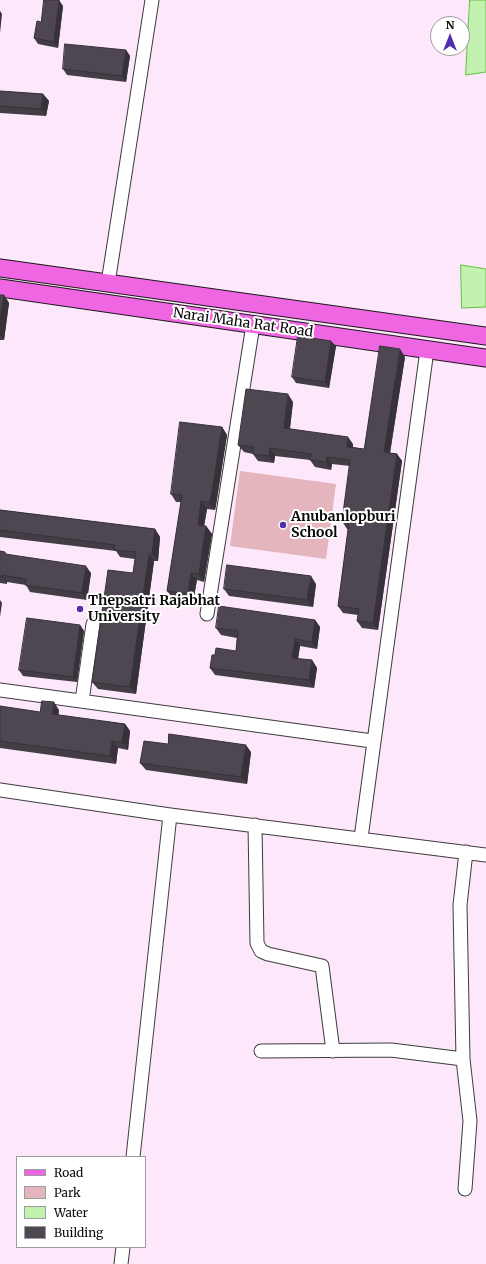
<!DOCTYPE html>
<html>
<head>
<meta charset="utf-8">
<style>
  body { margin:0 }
  #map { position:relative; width:486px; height:1264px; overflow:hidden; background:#fde7fa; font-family:Merriweather,serif }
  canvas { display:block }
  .legend { position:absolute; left:16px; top:1156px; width:130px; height:92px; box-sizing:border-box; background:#fff; border:1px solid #9d9d9d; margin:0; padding:5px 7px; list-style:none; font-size:12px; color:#090909 }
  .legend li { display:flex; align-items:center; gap:8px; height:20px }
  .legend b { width:20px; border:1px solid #9d9d9d }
  .north { position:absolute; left:430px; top:16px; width:40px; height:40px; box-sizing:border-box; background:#fff; border:1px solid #9d9d9d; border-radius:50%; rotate:0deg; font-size:11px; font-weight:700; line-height:16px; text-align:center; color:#090909 }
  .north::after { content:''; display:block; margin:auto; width:14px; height:18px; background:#522dae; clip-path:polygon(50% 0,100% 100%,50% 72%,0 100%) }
</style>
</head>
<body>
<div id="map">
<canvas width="486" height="1264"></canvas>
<ul class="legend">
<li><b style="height:5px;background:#ef66e2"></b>Road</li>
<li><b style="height:11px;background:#e4b5bd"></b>Park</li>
<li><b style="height:11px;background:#c3f1b0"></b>Water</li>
<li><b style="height:11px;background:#4e4751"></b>Building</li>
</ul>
<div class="north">N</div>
</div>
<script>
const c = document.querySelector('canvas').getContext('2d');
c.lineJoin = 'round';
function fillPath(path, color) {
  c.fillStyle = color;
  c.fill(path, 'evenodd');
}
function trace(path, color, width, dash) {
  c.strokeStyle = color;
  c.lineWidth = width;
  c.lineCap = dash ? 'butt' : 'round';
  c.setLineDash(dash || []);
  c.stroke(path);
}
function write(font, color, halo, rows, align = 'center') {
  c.font = font + ' Merriweather,serif';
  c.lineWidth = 4;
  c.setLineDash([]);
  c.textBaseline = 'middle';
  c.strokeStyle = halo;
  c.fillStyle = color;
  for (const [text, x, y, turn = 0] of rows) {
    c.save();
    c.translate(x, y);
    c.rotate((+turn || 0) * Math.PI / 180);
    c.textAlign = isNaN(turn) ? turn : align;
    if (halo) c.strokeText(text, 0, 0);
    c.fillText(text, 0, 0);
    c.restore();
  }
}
const green = new Path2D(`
  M240,471L336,484L326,559L230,546Z`);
const water = new Path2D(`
  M470,0H486V72L466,75Z
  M461,265L486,269V307L462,308Z`);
const minor = new Path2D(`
  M108,283L152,0
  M207,614L253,325
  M0,690L372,741
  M82,701L93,624
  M0,790L170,815L486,855
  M255,825L257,943L261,951L268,954L322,966L333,1051
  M361,838L427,350
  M261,1051L391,1050L463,1059
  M133,1157L170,815
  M465,1189L470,1121L463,1059L460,905L466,852
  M121,1264L123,1247`);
const major = new Path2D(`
  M0,268L486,336
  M0,288L486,358`);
const wall = new Path2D(`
  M63,6L58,48L38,44L34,38L41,22Z
  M126,50L130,56L126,82L67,75L63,69Z
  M0,91L43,94L49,101L46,116L0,113Z
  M0,295H4L9,303L4,340H0Z
  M336,346L329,388L296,383L292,377Z
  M405,357L390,453L397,454L402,461L378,630L362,628L357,621L358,615L343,613L338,606L348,529H347L342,521L350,466L332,464L331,470L315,467L310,460L275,456L274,463L258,461L253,454L244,452L238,445L293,402L290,429L353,444V447L364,449Z
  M222,427L227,435L216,505L215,510L207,509L204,526H206L212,534L204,582L197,580L193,602L173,598L167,591L181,502H176L171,494Z
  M0,510L155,529L160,537L158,561H154L136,694L98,689L92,682L133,573L135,559L120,557L116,551L0,537Z
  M0,551L7,554L91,573L87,600L30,592L26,585L7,582V584L0,583Z
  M316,584L313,607L229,596L224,589Z
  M315,620L320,627L317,649L300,646L298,659L312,660L317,668L314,688L215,675L210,668L215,655L236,651L237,638L221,635L216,628Z
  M80,625L84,631L77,682L23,676L19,670Z
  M0,709L40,712L59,710L58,715L125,724L130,731L128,750L118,748L116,764L0,748Z
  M168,744L251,752L247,784L146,770L140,763Z`);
const shadedWall = new Path2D(`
  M59,0L63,6L58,48L54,42Z
  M0,11L2,14L0,33Z
  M126,50L130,56L126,82L122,76Z
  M43,94L49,101L46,116L41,109Z
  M4,295L9,303L4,340L0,335V322Z
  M331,341L336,346L329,388L325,382Z
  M400,349L405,357L389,459L384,452Z
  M288,394L293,402L289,435L284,428Z
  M222,427L227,435L216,505L215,510L209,502Z
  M348,437L353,444L352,454L347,447Z
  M270,448L275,456L274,463L269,456Z
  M397,454L402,461L378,630L373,623Z
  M327,457L332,464L331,470L326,462Z
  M201,501L207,509L203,532L198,525Z
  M206,526L212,534L204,582L199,574Z
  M155,529L160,537L158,561L152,554Z
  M149,554L154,561L136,694L130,687Z
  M86,566L91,573L87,600L82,593Z
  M191,573L197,580L193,602L188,594Z
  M2,575L7,582V584L2,577Z
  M311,576L316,584L313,607L307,600Z
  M0,600L2,603L0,617Z
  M315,620L320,627L317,649L312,642Z
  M80,625L84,631L77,682L73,677Z
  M295,639L300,646L297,665L292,658Z
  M312,660L317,668L314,688L309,680Z
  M54,702L59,710L58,722L52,714Z
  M125,724L130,731L128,750L122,742Z
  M112,741L118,748L116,764L110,756Z
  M246,745L251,752L247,784L241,777Z`);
const building = new Path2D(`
  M44,0H59L54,42L34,38L37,21L41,22Z
  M65,44L126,50L122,76L63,69Z
  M0,91L43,94L41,109L0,106Z
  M0,295H4L0,322Z
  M298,336L331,341L325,382L292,377Z
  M380,346L400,349L384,452L397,454L373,623L357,621L359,609L338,606L349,522L342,521L350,460L327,457L326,462L310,460L311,454L270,448L269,456L253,454L254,447L238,445L246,389L288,394L284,428L348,437L347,447L364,449Z
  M180,422L222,427L211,498L209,502L201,501L198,525L206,526L199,574L191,573L188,594L167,591L182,495L171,494Z
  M0,510L155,529L152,554H149L130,687L92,682L108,570L133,573L136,552L114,550L115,545L0,530Z
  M0,551L5,552V554L86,566L82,593L25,585L26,579L2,575V577H0Z
  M227,565L311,576L307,600L224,589Z
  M219,606L315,620L312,642L295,639L292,658L312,660L309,680L210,668L212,655H215L216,648L236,651L238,631L216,628Z
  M27,618L80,625L73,677L19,670Z
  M42,701L54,702L52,714L125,724L122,742L112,741L110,756L0,741V706L40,712Z
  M169,734L246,745L241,777L140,763L144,741L168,744Z`);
const markers = [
  [283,525,4,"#522dae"],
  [80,609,4,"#522dae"]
];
const streetNames = [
  ["Narai Maha Rat Road",243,323,8]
];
const poiNames = [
  ["Anubanlopburi",291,517],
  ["School",291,533],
  ["Thepsatri Rajabhat",88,601],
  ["University",88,617]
];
fillPath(green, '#e4b5bd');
fillPath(water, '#c3f1b0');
trace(water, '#60c23c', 1);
trace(minor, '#3c3c3c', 15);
trace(major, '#1a1a1a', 19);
trace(minor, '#fff', 13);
trace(major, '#ef66e2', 17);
fillPath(wall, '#433d46');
fillPath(shadedWall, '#373239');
fillPath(building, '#4e4751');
trace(building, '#373239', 1);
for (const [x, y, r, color] of markers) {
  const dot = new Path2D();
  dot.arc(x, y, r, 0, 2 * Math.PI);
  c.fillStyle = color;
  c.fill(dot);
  trace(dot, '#fff', 1.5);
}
write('14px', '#090909', '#fff', streetNames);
write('bold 14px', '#090909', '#fff', poiNames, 'left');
</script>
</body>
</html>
